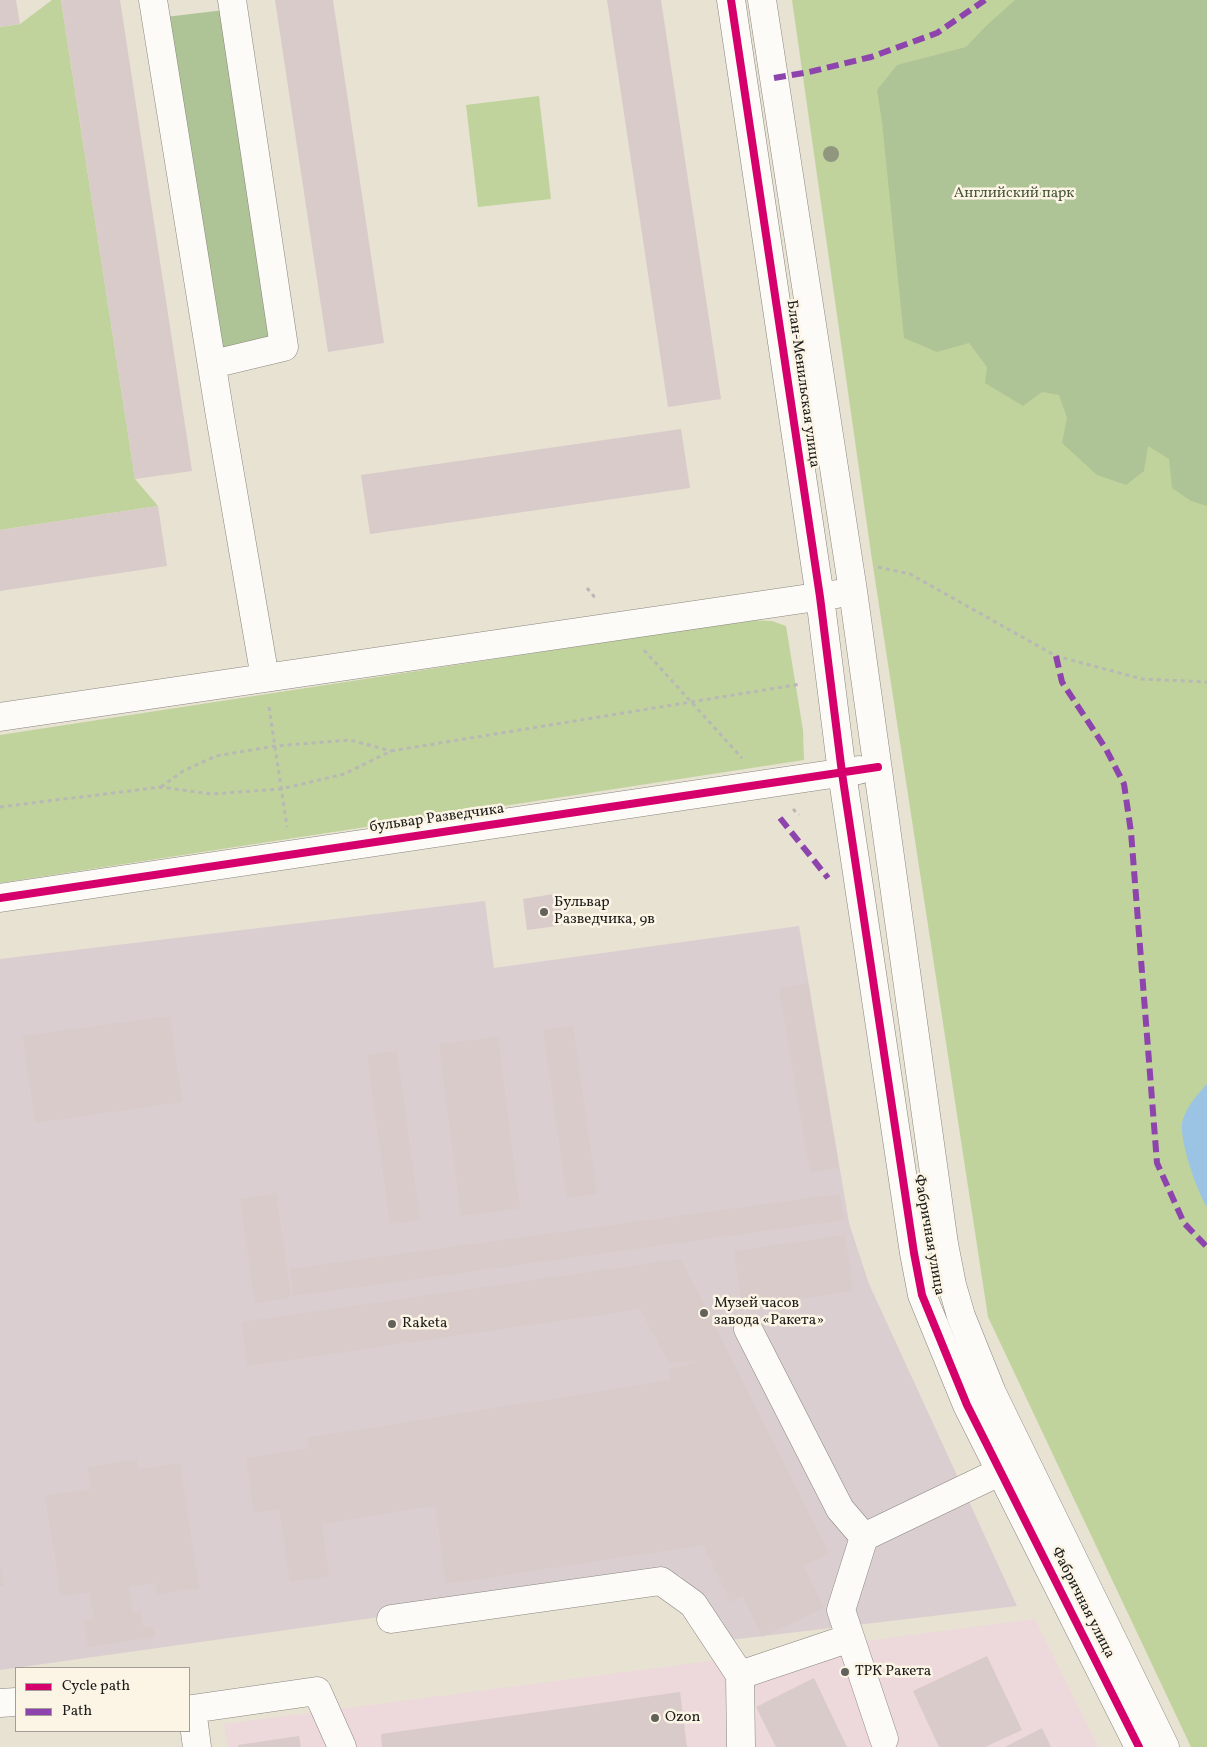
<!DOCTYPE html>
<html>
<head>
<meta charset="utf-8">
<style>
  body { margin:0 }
  #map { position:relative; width:1207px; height:1747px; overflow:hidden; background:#e8e2d2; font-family:Vollkorn,serif }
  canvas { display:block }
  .legend { position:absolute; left:15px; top:1667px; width:175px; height:65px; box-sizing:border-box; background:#fcf5e5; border:1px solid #a29e95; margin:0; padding:6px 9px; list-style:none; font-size:15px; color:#1c1c1c }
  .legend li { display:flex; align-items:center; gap:10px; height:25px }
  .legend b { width:25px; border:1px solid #a29e95 }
</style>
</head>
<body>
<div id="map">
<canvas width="1207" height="1747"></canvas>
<ul class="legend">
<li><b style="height:6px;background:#d6006c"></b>Cycle path</li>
<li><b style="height:6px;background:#8e44ad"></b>Path</li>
</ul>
</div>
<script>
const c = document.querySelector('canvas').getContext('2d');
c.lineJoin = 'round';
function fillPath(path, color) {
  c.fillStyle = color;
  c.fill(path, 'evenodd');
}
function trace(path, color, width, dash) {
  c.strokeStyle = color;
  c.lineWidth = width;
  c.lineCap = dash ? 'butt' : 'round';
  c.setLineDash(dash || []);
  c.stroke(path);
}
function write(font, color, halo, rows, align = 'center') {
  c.font = font + ' Vollkorn,serif';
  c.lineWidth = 5;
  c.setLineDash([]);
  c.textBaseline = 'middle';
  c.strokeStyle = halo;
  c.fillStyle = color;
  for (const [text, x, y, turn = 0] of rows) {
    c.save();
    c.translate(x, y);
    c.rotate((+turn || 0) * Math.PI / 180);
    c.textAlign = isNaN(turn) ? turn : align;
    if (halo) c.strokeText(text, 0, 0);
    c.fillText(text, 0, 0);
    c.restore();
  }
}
const built = new Path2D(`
  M1035,1619L1098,1747H228L224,1724Z`);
const industrial = new Path2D(`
  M485,901L494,968L799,926L849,1223L869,1284L1017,1606L721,1641L680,1575L0,1670V959Z`);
const green = new Path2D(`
  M52,0H61L135,479L158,506L0,530V27L20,24Z
  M792,0H1207V1747H1191L988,1317L871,553Z
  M539,96L551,199L478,207L466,105Z
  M749,620L772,621L786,626L803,730L804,760L0,883V735Z`);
const forest = new Path2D(`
  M1015,0H1207V506L1191,501L1172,488L1169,459L1148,446L1144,471L1126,485L1097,475L1062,443L1067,418L1059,395L1042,392L1023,406L985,383L987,367L969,343L937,352L904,338L882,122L877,90L897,65L966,47L987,25Z
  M233,9L284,347L213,364L157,18Z`);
const water = new Path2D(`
  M1207,1084V1207C1197,1192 1177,1135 1183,1119C1188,1105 1197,1095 1207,1084Z`);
const building = new Path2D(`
  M0,0H16L20,24L0,27Z
  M61,0H120L192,471L135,479Z
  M275,0H333L384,343L328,352Z
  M607,0H661L721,399L668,407Z
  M681,429L690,488L370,534L361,475Z
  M158,506L167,566L0,591V530Z
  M560,893L565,925L527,930L523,899Z
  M808,983L839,1168L810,1172L779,988Z
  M170,1016L182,1102L35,1123L23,1036Z
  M573,1026L597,1194L567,1198L543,1030Z
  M498,1037L520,1208L461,1216L439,1044Z
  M397,1051L420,1220L390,1224L367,1055Z
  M276,1193L291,1297L255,1303L240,1199Z
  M840,1194L844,1220L293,1296L290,1269Z
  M845,1235L853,1291L742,1307L734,1251Z
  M681,1259L829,1553L804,1566L824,1608L762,1637L743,1596L731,1602L703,1545L446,1584L435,1505L322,1524L329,1576L290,1582L279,1509L254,1513L246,1458L309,1448L307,1438L670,1380L669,1370L699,1361L669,1363L640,1309L247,1366L242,1322Z
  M137,1460L138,1469L180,1463L199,1588L157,1595L155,1583L129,1587L133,1613L141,1612L143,1627L153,1626L155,1637L88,1647L84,1620L94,1619L89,1592L61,1596L45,1496L91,1489L87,1467Z
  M0,1563L4,1586H0Z
  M987,1656L1022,1730L985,1747H939L913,1691Z
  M814,1678L847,1747H776L756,1707Z
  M680,1692L687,1747H382L381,1734Z
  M1042,1728L1051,1747H1005Z
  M299,1736L301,1747H238V1745Z`);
const path = new Path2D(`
  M878,567L910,574L1056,656L1142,679L1207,682
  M587,588L597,600
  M644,650L742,758
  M269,707L287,827
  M161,787L183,771L216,756L275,746L350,740L391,751
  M0,807L161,787L211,794L281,789L344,774L391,751L801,684
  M793,809L799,815`);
const minor = new Path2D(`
  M153,0L220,416L265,678
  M731,0L820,597L842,773L914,1253L922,1295L967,1405L1139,1747
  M762,0L853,591L944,1244L952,1285L961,1316L992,1393L1165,1747
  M213,364L284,347L232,0
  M0,717L837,594
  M0,898L859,770
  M748,1329L840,1509L864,1537
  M391,1619L661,1581L693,1604L740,1675L741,1747
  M740,1675L850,1638
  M0,1703L16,1702
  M884,1739L841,1610L864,1537L1016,1464
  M197,1747L192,1709L317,1691L342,1747`);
const quiet = new Path2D(`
  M774,78L809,72L871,57L937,33L985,0
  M1056,656L1062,682L1106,749L1124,784L1131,832L1157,1163L1184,1223L1207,1247
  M780,818L828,878`);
const cycleway = new Path2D(`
  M731,0L820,597L842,773L914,1253L922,1295L967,1405L1139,1747
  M0,898L878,767`);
const trees = [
  [831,154]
];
const markers = [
  [544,912,5,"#63615c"],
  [704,1313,5,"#63615c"],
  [392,1324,5,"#63615c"],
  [845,1672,5,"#63615c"],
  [655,1718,5,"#63615c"]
];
const parkNames = [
  ["Английский парк",1014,194]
];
const streetNames = [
  ["Блан-Менильская улица",802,384,82],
  ["бульвар Разведчика",437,819,-8],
  ["Фабричная улица",928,1235,80],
  ["Фабричная улица",1082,1603,63]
];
const poiNames = [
  ["Бульвар",554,903],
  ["Разведчика, 9в",554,920],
  ["Музей часов",714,1304],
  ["завода «Ракета»",714,1321],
  ["Raketa",402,1324],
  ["ТРК Ракета",855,1672],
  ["Ozon",665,1718]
];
fillPath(built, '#edd8db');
fillPath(industrial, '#daced1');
fillPath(green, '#c0d39d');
fillPath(forest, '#afc496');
fillPath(water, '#9ac3e4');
fillPath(building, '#d9cbc9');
trace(minor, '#88857d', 29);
trace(path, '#b8b8b5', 3, [4, 4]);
trace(minor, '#fcfbf8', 28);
trace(quiet, '#8e44ad', 6, [12, 6]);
trace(cycleway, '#d6006c', 8);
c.fillStyle = '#91967e';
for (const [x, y] of trees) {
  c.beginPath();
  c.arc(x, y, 8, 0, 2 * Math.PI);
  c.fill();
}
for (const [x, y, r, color] of markers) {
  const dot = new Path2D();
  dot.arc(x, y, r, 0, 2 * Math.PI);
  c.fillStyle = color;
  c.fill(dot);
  trace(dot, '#fcf5e5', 2);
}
write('15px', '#4a583a', '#fcf5e5', parkNames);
write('15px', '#1c1c1c', '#fcf5e5', streetNames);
write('15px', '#1c1c1c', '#fcf5e5', poiNames, 'left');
</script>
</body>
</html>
